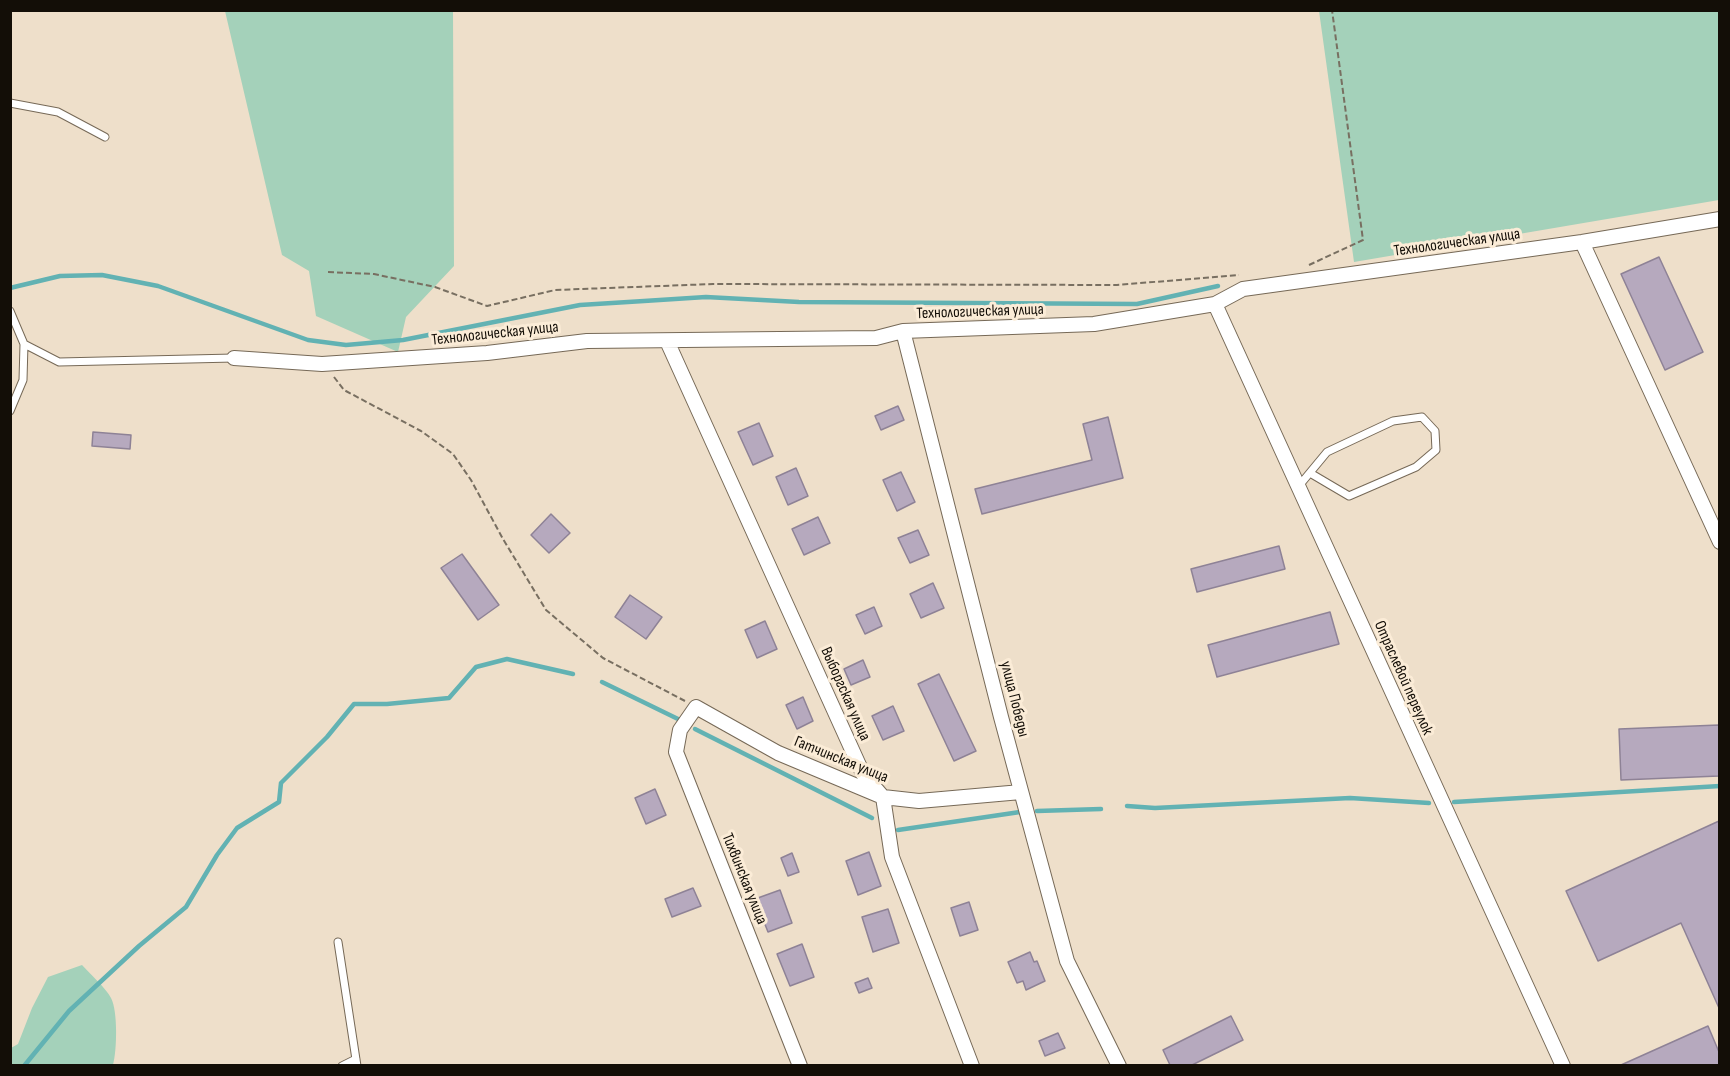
<!DOCTYPE html>
<html>
<head>
<meta charset="utf-8">
<style>
  body { margin:0 }
  #map { position:relative; width:1730px; height:1076px; overflow:hidden; background:#eedfca; font-family:"Sofia Sans Condensed",sans-serif }
  canvas { display:block }
  .frame { position:absolute; inset:0; border:12px solid #130e07; pointer-events:none }
</style>
</head>
<body>
<div id="map">
<canvas width="1730" height="1076"></canvas>
<div class="frame"></div>
</div>
<script>
const c = document.querySelector('canvas').getContext('2d');
c.lineJoin = 'round';
function fillPath(path, color) {
  c.fillStyle = color;
  c.fill(path, 'evenodd');
}
function trace(path, color, width, dash) {
  c.strokeStyle = color;
  c.lineWidth = width;
  c.lineCap = dash ? 'butt' : 'round';
  c.setLineDash(dash || []);
  c.stroke(path);
}
function write(font, color, halo, rows, align = 'center') {
  c.font = font + ' "Sofia Sans Condensed",sans-serif';
  c.lineWidth = 6;
  c.setLineDash([]);
  c.textBaseline = 'middle';
  c.strokeStyle = halo;
  c.fillStyle = color;
  for (const [text, x, y, turn = 0] of rows) {
    c.save();
    c.translate(x, y);
    c.rotate((+turn || 0) * Math.PI / 180);
    c.textAlign = isNaN(turn) ? turn : align;
    if (halo) c.strokeText(text, 0, 0);
    c.fillText(text, 0, 0);
    c.restore();
  }
}
const green = new Path2D(`
  M225,11H453L454,266L406,317L398,352L316,316L309,271L282,255Z
  M1319,11H1719V200L1354,262Z
  M82,965C90,974 106,988 111,998C118,1011 117,1051 113,1065H11V1048L18,1044L32,1008L48,977Z`);
const stream = new Path2D(`
  M10,288L60,276L102,275L158,286L308,340L346,345L403,340L580,305L644,301L706,297L799,302L1137,304L1218,286
  M602,682L678,719
  M695,729L872,818
  M1454,802L1720,786
  M1127,806L1155,808L1350,798L1429,803
  M1037,811L1101,809
  M898,830L1020,812
  M24,1066L69,1011L139,946L186,907L217,855L237,828L279,802L281,783L327,737L354,704H387L449,698L476,667L507,659L573,674`);
const building = new Path2D(`
  M1659,257L1703,352L1665,370L1621,274Z
  M898,406L904,420L881,430L875,416Z
  M1108,417L1123,478L982,514L975,489L1092,460L1083,424Z
  M759,423L773,456L753,465L738,432Z
  M93,432L131,435L130,449L92,446Z
  M796,468L808,496L788,505L776,477Z
  M901,472L915,502L897,511L883,480Z
  M551,514L570,533L549,553L531,535Z
  M818,517L830,543L804,555L792,529Z
  M918,530L929,555L910,563L898,538Z
  M1279,546L1285,569L1197,592L1191,569Z
  M462,554L499,605L478,620L441,568Z
  M933,583L944,608L921,618L910,594Z
  M630,595L662,617L646,639L615,617Z
  M874,607L882,626L865,634L856,615Z
  M1330,612L1339,644L1217,677L1208,645Z
  M765,621L777,649L757,658L745,630Z
  M863,660L870,677L851,685L844,669Z
  M939,674L976,751L954,761L918,684Z
  M803,697L813,721L797,729L786,705Z
  M893,706L904,731L883,740L872,716Z
  M1719,725V776L1621,780L1619,729Z
  M655,789L666,815L646,824L635,798Z
  M1719,821V1008L1681,923L1598,961L1566,891Z
  M869,852L881,886L858,895L846,861Z
  M792,853L799,872L788,876L781,858Z
  M693,888L701,906L672,917L665,899Z
  M780,890L792,923L768,932L755,899Z
  M969,902L978,930L960,936L951,908Z
  M888,909L899,943L873,952L862,917Z
  M802,944L814,977L790,986L777,954Z
  M1030,952L1034,962L1037,961L1045,981L1026,990L1023,981L1017,983L1008,962Z
  M868,978L872,988L859,993L855,983Z
  M1231,1016L1243,1040L1192,1065H1170L1163,1050Z
  M1708,1026L1719,1052V1065H1621Z
  M1058,1033L1065,1048L1045,1056L1039,1041Z`);
const path = new Path2D(`
  M1309,265L1363,240L1332,10
  M328,272L374,274L435,287L487,306L555,290L713,284L1117,285L1239,275
  M334,377L344,390L421,431L453,454L471,480L503,539L546,610L603,658L685,701`);
const service = new Path2D(`
  M10,103L58,112L105,137
  M10,311L24,344L23,380L10,411
  M24,344L59,362L234,358
  M1298,487L1327,452L1393,421L1422,417L1435,431L1436,450L1416,467L1349,496L1310,473
  M338,942L357,1066
  M342,1066L356,1059`);
const minor = new Path2D(`
  M1582,242L1720,542
  M1215,304L1563,1066
  M903,331L1001,717L1067,961L1119,1066
  M667,341L863,774L883,797L892,857L972,1066
  M234,358L322,364L487,353L587,341L876,338L903,331L1094,324L1215,304L1243,289L1582,242L1720,219
  M800,1066L676,752L680,730L696,707L778,753L883,797L919,801L1021,792`);
const streetNames = [
  ["Технологическая улица",1457,243,-8],
  ["Технологическая улица",980,312,-2],
  ["Технологическая улица",495,334,-6],
  ["Отраслевой переулок",1403,678,66],
  ["Выборгская улица",845,694,66],
  ["улица Победы",1014,699,76],
  ["Гатчинская улица",841,760,22],
  ["Тихвинская улица",744,879,68]
];
fillPath(green, '#a4d1ba');
trace(stream, '#62b2b3', 4.5);
fillPath(building, '#b6a9be');
trace(building, '#8e8296', 1.5);
trace(service, '#766957', 9);
trace(minor, '#766957', 16);
trace(path, '#786f61', 2, [6, 3]);
trace(service, '#fff', 7);
trace(minor, '#fff', 14);
write('16px', '#130e07', '#fbecd7', streetNames);
</script>
</body>
</html>
